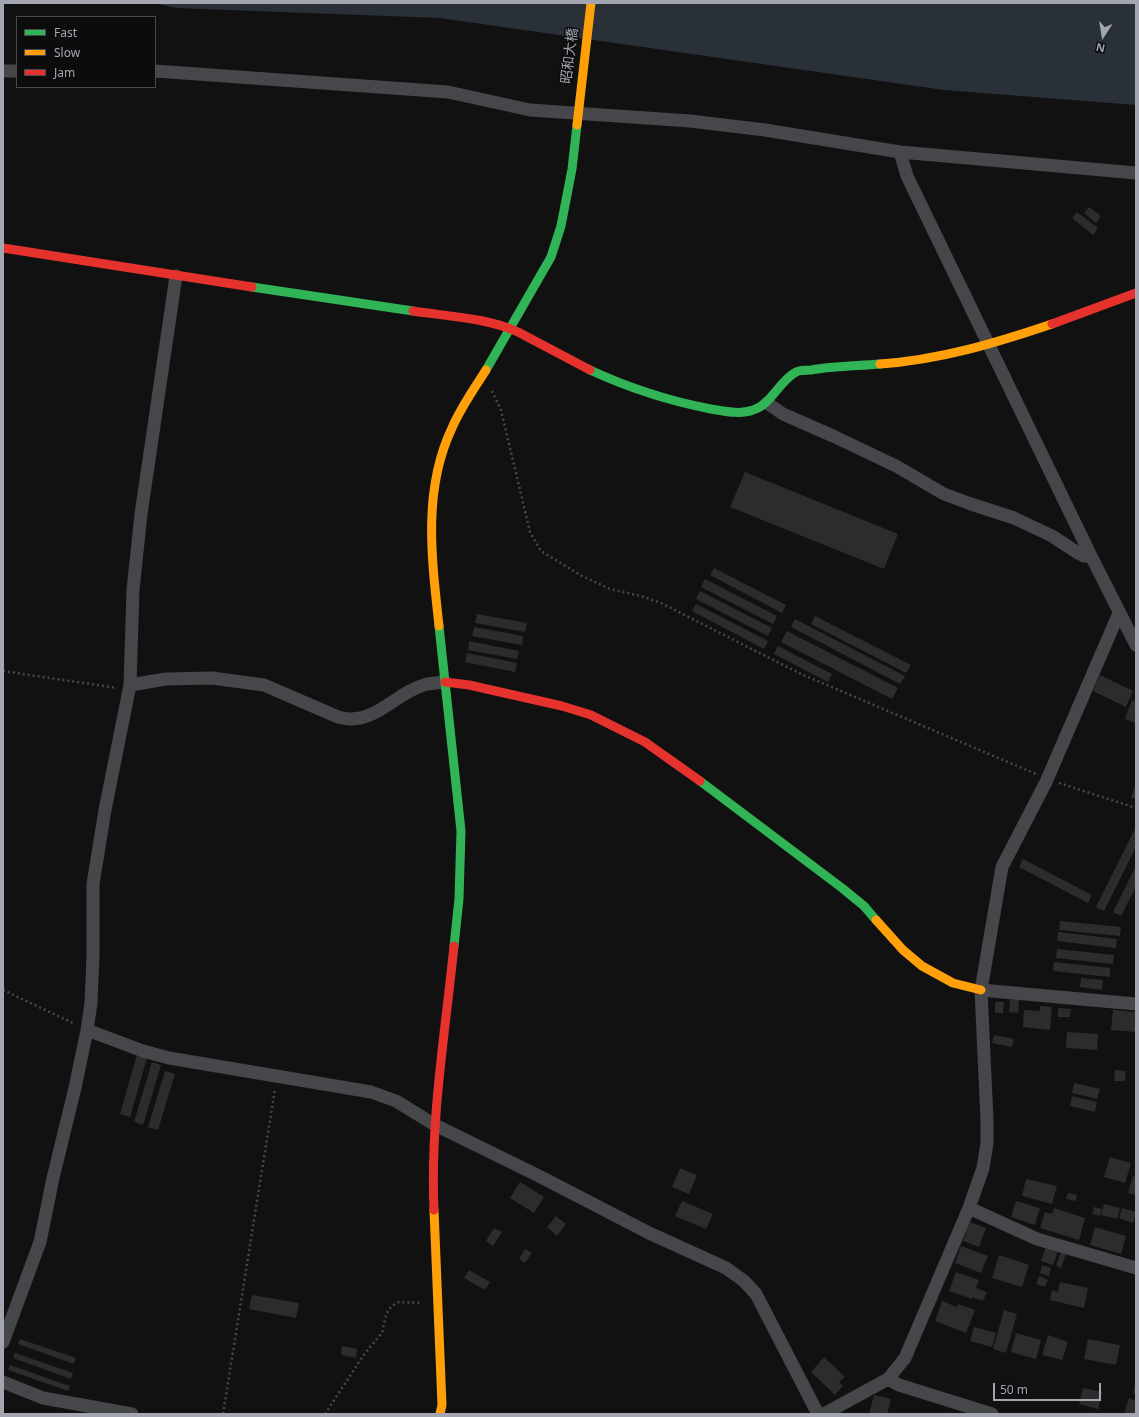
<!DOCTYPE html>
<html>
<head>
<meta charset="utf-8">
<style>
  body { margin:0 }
  #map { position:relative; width:1139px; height:1417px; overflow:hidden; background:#111112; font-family:"Noto Sans",sans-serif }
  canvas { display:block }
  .frame { position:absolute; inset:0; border:4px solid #a3a6b1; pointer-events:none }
  .legend { position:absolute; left:16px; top:16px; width:140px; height:72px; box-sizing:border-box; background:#0c0c0d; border:1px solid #484a4f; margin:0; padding:5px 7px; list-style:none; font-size:12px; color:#a3a6b1 }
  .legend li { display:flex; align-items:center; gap:8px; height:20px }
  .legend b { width:20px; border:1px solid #484a4f }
  .north { position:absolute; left:1083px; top:16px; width:40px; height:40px; -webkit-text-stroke:3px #0c0c0d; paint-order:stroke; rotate:192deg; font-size:11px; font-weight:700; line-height:16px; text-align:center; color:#a3a6b1 }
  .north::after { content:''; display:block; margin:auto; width:14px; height:18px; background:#a3a6b1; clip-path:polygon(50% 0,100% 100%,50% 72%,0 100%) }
  .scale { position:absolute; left:993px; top:1383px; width:108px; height:18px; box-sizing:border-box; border:2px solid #a3a6b1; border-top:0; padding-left:5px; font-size:12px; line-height:14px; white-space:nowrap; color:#a3a6b1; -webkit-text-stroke:3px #0c0c0d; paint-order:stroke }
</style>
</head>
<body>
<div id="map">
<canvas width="1139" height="1417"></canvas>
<div class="frame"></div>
<ul class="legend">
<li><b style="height:5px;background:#30b455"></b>Fast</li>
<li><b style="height:5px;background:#ff9f0a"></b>Slow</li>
<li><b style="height:5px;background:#e5322d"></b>Jam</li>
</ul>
<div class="north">N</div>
<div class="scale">50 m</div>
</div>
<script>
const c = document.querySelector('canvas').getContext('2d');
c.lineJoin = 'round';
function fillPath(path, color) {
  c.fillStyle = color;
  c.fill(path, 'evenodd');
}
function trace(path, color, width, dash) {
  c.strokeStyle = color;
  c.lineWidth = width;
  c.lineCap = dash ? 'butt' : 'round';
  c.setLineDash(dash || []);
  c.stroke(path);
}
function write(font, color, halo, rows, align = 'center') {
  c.font = font + ' "Noto Sans","Noto Sans JP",sans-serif';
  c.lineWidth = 3;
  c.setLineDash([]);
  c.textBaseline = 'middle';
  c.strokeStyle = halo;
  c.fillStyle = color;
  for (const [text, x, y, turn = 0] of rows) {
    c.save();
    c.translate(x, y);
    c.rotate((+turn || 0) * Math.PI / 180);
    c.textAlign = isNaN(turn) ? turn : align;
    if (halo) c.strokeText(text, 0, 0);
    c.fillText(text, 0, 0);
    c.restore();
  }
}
const water = new Path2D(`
  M154,3H1136V105L944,90L440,18L176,8Z`);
const building = new Path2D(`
  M1089,207L1101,216L1096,223L1084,213Z
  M1077,212L1098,228L1093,235L1072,218Z
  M745,472L898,534L884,569L730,507Z
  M714,568L786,605L782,613L710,575Z
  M705,579L777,616L773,624L701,587Z
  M700,591L772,628L768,636L696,599Z
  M696,604L768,641L764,649L692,611Z
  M477,614L527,623L525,632L475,623Z
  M815,616L911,665L906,673L811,624Z
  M795,619L905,676L900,684L791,627Z
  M474,627L523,636L522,645L472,636Z
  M787,631L898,688L892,699L781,642Z
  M469,641L519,651L517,659L468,650Z
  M778,646L832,674L828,682L774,654Z
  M467,653L517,663L515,672L465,662Z
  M1100,675L1133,691L1126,707L1093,691Z
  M1132,700L1136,702V723L1125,719Z
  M1136,783V799L1131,798Z
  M1136,827V847L1104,911L1096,907Z
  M1023,859L1092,895L1088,903L1019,867Z
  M1136,866V887L1121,916L1113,912Z
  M1060,921L1121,927L1120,936L1059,930Z
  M1058,932L1117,939L1116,948L1057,941Z
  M1057,949L1114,955L1113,964L1056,958Z
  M1054,962L1110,968V977L1053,971Z
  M1081,978L1103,980L1102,990L1080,987Z
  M1010,999L1019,1000L1018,1013L1009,1012Z
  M995,1002H1004L1003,1013H995Z
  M1040,1006L1052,1007L1050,1030L1023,1027L1024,1010L1040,1011Z
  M1058,1008L1071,1009L1070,1017H1058Z
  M1113,1010L1136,1012V1032L1111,1030Z
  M1067,1032L1098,1034L1097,1050L1066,1048Z
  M994,1035L1014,1039L1012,1047L992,1043Z
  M137,1055L147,1058L130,1117L120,1114Z
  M152,1062L161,1065L143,1125L134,1122Z
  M1115,1070L1126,1071L1125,1081H1114Z
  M165,1071L175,1074L158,1130L148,1127Z
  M1074,1083L1100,1089L1097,1099L1072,1093Z
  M1072,1096L1097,1102L1095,1112L1070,1106Z
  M1110,1157L1131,1163L1125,1183L1104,1177Z
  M680,1168L697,1175L689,1194L672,1187Z
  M1133,1176L1136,1177V1195L1128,1193Z
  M1026,1179L1057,1186L1052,1204L1022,1196Z
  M520,1182L544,1197L534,1213L510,1198Z
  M1068,1193L1077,1195L1076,1201L1066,1199Z
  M682,1201L713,1214L706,1229L675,1216Z
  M1016,1201L1040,1208L1035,1225L1011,1217Z
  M1104,1204L1120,1208L1117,1219L1101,1215Z
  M1094,1207L1102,1209L1100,1216L1092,1214Z
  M1054,1208L1085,1218L1079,1240L1040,1228L1045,1212L1052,1214Z
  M1122,1208L1136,1212L1133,1223L1119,1218Z
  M556,1216L566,1224L557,1236L547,1227Z
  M970,1222L986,1228L979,1247L963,1241Z
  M1095,1227L1126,1236L1121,1254L1090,1245Z
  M494,1228L502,1232L493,1246L486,1241Z
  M1047,1244L1059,1248L1053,1265L1041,1261Z
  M961,1246L988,1256L981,1273L955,1263Z
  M525,1249L532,1253L525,1263L519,1259Z
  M1062,1249L1067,1251L1061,1268L1056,1266Z
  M999,1255L1029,1265L1022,1287L992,1278Z
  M1042,1265L1051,1268L1049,1276L1040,1273Z
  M469,1270L490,1282L485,1290L464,1278Z
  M956,1272L979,1280L976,1288L987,1292L983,1301L972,1297V1299L949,1291Z
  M1039,1276L1048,1280L1045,1287L1036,1284Z
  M1060,1282L1088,1288L1084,1308L1050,1300L1052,1290L1058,1292Z
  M252,1295L299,1303L296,1318L249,1309Z
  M942,1301L957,1307L958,1304L975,1310L966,1333L935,1321Z
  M1004,1310L1017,1314L1006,1353L993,1349Z
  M974,1327L996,1333L992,1347L970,1341Z
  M1016,1333L1041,1340L1036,1359L1011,1352Z
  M1048,1335L1068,1342L1062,1360L1042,1355Z
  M20,1339L76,1358L74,1364L18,1344Z
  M1088,1339L1120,1345L1116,1365L1084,1359Z
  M342,1346L357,1349L356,1358L341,1355Z
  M15,1353L73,1373L71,1379L13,1358Z
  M824,1357L845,1377L839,1382L843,1386L835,1395L811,1372Z
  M10,1365L70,1386L68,1391L8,1370Z
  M1135,1383H1136V1394H1133Z
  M1083,1388L1102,1392L1098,1409L1079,1404Z
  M874,1395L891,1399L887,1414H869Z
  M1129,1398L1136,1401V1414H1124Z`);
const path = new Path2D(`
  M492,391L501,410L530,532L541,551L582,576L610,589L641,596L661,603L801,674L1036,774
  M3,671L117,688
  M1059,783L1136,808
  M3,990L75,1024
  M223,1414L275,1089
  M325,1414L365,1353L382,1333L386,1315L389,1309L392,1306L399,1302L422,1303`);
const street = new Path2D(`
  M3,71H17
  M155,71L448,92L530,110L690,121L765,130L900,152L1136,173
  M900,152L907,176L1091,556L1136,645
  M767,403L783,414L833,436L896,466L944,494L971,504L1014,518L1052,536L1078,553L1084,556H1091
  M130,685L166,679L212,678L264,685L338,717C342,718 347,719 351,719C379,719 398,692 424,685C430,683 439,683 445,682
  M981,990L1002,867L1046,782L1119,613
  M87,1030L143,1051L169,1058L371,1092L396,1101L435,1125L539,1176L649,1233L726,1268L744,1281L756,1294L818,1414
  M969,1208L1037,1239L1136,1268
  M3,1342L40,1242L53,1178L75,1088L87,1030L91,1003L93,956V884L105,810L130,685L133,590L141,514L176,276
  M888,1379L899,1385L992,1414
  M3,1382L43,1398L132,1414
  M824,1414L888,1379L905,1358L969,1208L983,1168L987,1143V1120L981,990L1136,1004`);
const fast = new Path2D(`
  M252,287L413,311
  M486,370L551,257L561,226L572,169L577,125
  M590,370C629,388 669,401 711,409C724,411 740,415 753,410C771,405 779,381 796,372C800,370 806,370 811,370C834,366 857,366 880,364
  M439,626L461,831L459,899L454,946
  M700,781L842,888L864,906L876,920`);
const slow = new Path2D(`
  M577,125L591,3
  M880,364C939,360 996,343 1052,324
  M439,626C432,560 422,491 452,428C461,407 474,389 486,370
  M876,920L903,950L922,966L953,983L981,990
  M434,1210L442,1405L440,1414`);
const jam = new Path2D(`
  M3,248L252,287
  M413,311C445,316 489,318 518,332L590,370
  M1052,324L1136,293
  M445,682L469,685L562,706L591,715L645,742L700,781
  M434,1210C430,1122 445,1034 454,946`);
const streetNames = [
  ["昭和大橋",570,56,-83]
];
fillPath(water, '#2a3037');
fillPath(building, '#2c2c2d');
trace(path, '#48484b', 2.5, [2, 3]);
trace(street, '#46474a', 13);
trace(fast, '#30b455', 9);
trace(slow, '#ff9f0a', 9);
trace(jam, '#e5322d', 9);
write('14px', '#a3a6b1', '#0c0c0d', streetNames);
</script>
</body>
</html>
